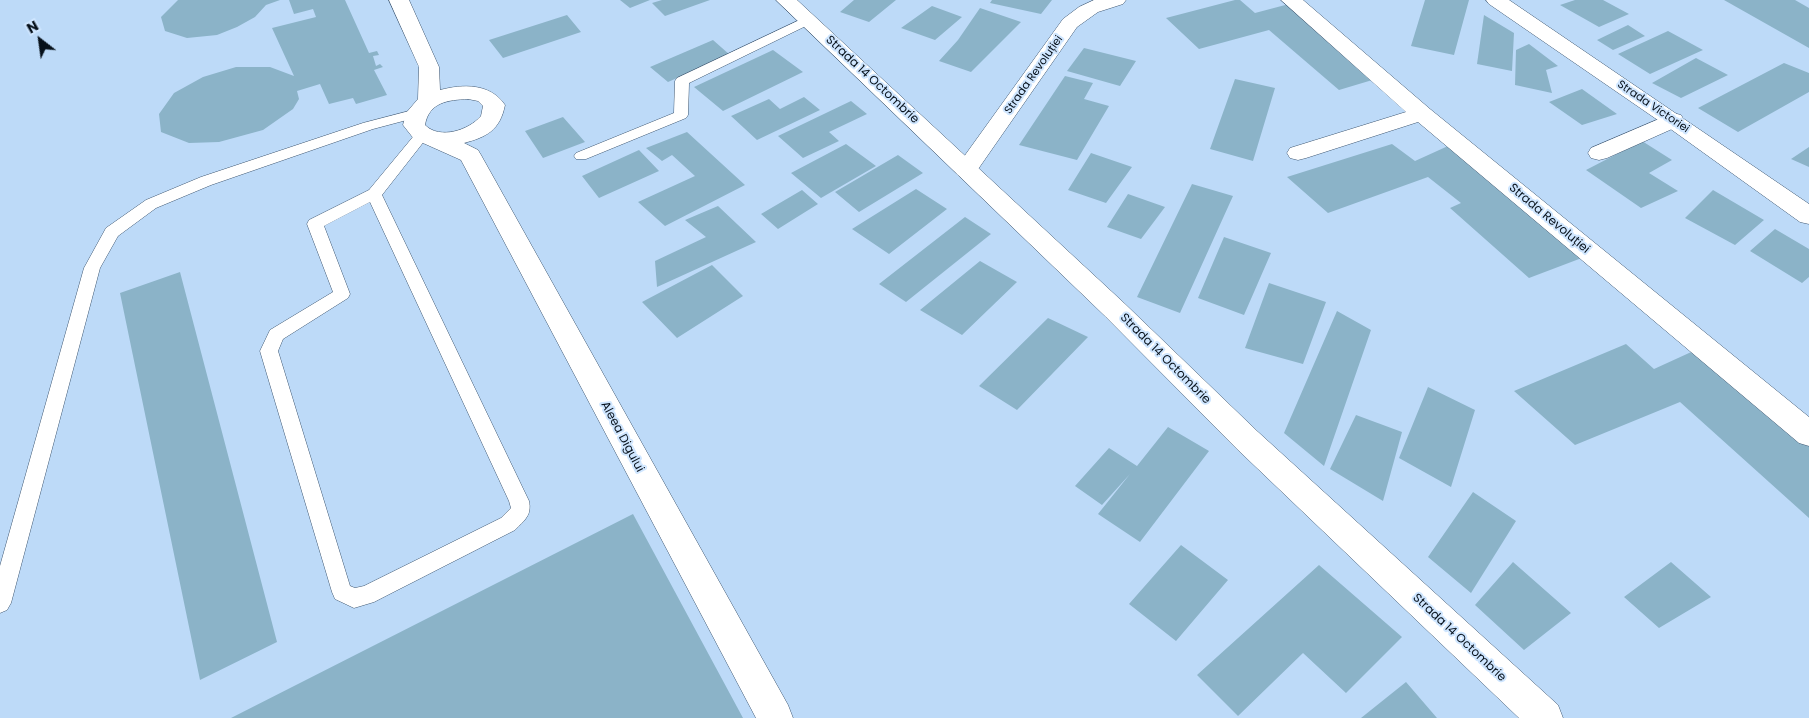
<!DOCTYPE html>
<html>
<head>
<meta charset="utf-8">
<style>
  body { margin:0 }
  #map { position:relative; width:1809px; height:718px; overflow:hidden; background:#bddaf8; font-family:Poppins,sans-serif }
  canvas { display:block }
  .north { position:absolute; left:15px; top:15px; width:50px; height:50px; -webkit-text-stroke:4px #cfe6ff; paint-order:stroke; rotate:330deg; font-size:14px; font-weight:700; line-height:20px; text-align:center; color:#07111b }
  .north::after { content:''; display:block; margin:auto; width:18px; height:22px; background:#07111b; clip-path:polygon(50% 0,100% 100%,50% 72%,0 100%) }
</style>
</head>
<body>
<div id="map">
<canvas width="1809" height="718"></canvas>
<div class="north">N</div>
</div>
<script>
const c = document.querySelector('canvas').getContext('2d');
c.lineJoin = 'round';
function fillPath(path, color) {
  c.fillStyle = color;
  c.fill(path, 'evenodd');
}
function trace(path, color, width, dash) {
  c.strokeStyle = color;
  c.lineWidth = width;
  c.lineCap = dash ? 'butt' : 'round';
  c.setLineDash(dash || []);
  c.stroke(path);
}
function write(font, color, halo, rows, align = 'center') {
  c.font = font + ' Poppins,sans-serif';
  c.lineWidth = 4;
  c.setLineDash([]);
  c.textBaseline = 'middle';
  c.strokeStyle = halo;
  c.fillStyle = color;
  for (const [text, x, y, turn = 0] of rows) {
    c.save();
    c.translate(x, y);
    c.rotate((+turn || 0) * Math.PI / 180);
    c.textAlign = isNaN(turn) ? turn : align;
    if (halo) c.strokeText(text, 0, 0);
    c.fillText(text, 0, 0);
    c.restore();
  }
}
const building = new Path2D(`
  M178,0H280L266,5L255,17L237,27L217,35L187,38L165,31L161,17Z
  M289,0H345L369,53L377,51L379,55L373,56L376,66L380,64L383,67L374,70L387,95L356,104L353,98L329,104L320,84L297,91L299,99L293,109L263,130L219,142L189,143L161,132L159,114L174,93L203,77L236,67H270L294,76L272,28L316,17L313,9L294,14Z
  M620,0H650L630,8Z
  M662,0H710L665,16L652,3Z
  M854,0H896L869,22L840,12Z
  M992,0H1052L1041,14L990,3Z
  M1235,0H1240L1255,13L1289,4L1379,78L1339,90L1269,30L1199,49L1166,18Z
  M1425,0H1469L1454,55L1411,46Z
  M1575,0H1603L1629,14L1599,27L1560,5Z
  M1724,0H1795L1809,8V48Z
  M932,6L962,17L935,40L901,28Z
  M980,8L1021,22L971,72L939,61L958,40Z
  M567,15L581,32L503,58L489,40Z
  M1484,15L1514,33L1512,71L1477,64Z
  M1628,25L1645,36L1613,50L1597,40Z
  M1668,31L1703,50L1650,74L1618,54Z
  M713,40L730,55L668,82L650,67Z
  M1529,44L1558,66L1546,70L1552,93L1515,85L1516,50Z
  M1084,48L1136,61L1120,86L1067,71Z
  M773,50L803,72L723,111L694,87Z
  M1696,58L1728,75L1681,98L1652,83Z
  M1784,63L1809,73V92L1738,132L1698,108Z
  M1065,76L1093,83L1084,99L1109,106L1077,160L1019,145Z
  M1235,79L1275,88L1253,161L1210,149Z
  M1582,89L1617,114L1582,125L1549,102Z
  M804,97L820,110L757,140L731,116L769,99L780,109Z
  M851,101L867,114L829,132L839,141L803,158L778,136Z
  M563,117L585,142L543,158L525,131Z
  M687,132L745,185L665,226L638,202L695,176L672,155L662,161L646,148Z
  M1642,141L1672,160L1649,173L1678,191L1641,208L1586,170Z
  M846,144L876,166L821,198L791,173Z
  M1392,144L1415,161L1448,146L1587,256L1529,278L1450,208L1461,203L1428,177L1328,213L1287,177Z
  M1809,147V167L1791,159Z
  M639,150L659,171L599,198L582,176Z
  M1091,153L1132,167L1106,203L1068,190Z
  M898,155L923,173L859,212L835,192Z
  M1192,184L1233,196L1180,313L1137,297Z
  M916,189L947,209L889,254L852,229Z
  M802,190L818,204L778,229L761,214Z
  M1713,190L1764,220L1735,245L1685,218Z
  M1128,194L1165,207L1141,239L1107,227Z
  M718,206L756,242L657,287L655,261L706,237L685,220Z
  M965,217L991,234L906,302L879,284Z
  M1775,229L1809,249V277L1802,283L1750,251Z
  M1224,237L1271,253L1244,315L1198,298Z
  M980,261L1017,282L962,335L920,310Z
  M712,265L743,296L677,338L642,302Z
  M180,272L277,642L200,680L120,293Z
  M1269,283L1326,302L1303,364L1245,348Z
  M1337,311L1371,330L1324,466L1284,433Z
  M1048,318L1088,337L1017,410L979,386Z
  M1626,344L1654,369L1700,348L1809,436V518L1680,402L1575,445L1514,391Z
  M1428,387L1475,410L1451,487L1399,458Z
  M1356,415L1402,432L1383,501L1330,469Z
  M1168,427L1209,451L1140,542L1098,514L1130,474L1102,505L1075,486L1109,448L1137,466Z
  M1473,492L1516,521L1471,593L1428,557Z
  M633,514L743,718H231Z
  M1181,545L1228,580L1176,641L1129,604Z
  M1513,562L1571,613L1524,650L1475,605Z
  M1671,562L1711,597L1659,628L1624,597Z
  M1319,565L1402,637L1346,693L1303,653L1238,716L1197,675Z
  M1406,682L1437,718H1361Z`);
const lane = new Path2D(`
  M808,16L812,17L814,20L812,23L689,83L688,115L686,118L586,159H576L574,156L576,153L674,113L675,81L677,78Z
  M417,109L422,110L424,113L422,116L373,129L211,185L156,208L118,236L100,268L11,603L7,610L0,613V566L84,268L106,228L146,200L201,177L363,123Z
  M422,130L427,132L429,135L382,195L529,501C532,515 525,520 515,530L374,602L354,608L335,599L332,592L260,351L270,330L333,292L307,224L309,220L369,190L417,132ZM370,202L509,501L511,508L501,518L364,586L355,588L350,586L278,351L283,339L348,298L350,294L324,226Z`);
const street = new Path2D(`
  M389,0H409L439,67L440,90C463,84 490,83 505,105C500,130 487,137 464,143L478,150L481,155L788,705L793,718H756L461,160L414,139L403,125L406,113L418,99L419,67ZM468,99L478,101L483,106L481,116C469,130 440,140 425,125C429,102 448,100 468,99Z
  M1094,0H1126L1123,4L1098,12L1077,27L974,175L966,178L958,175L954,170L958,165L1063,19L1079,7Z
  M1281,0H1303L1430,109L1809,417V446L1799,443L1418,122L1306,158L1298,160L1290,158L1287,153L1290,148L1406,112Z
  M1673,113L1681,115L1684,120L1681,125L1607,158L1599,160L1591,158L1588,153L1591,148Z`);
const secondary = new Path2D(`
  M776,0H797L1124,303L1257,431L1558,705L1563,718H1519L1237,449L1106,317Z`);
const primary = new Path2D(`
  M1486,0H1509L1809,204V224L1800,222L1665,125L1489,4Z`);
const farStreetnames = [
  ["Strada Revoluției",1034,75,-55],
  ["Strada Victoriei",1653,107,34]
];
const streetNames = [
  ["Strada 14 Octombrie",872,80,43],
  ["Strada Revoluției",1549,219,40],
  ["Strada 14 Octombrie",1165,359,45],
  ["Aleea Digului",622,437,62],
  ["Strada 14 Octombrie",1459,638,43]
];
fillPath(building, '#8bb3c8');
trace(lane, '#3f5771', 1);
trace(street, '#3f5771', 1);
trace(secondary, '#3f5771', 1);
trace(primary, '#3f5771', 1);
fillPath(lane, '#fff');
fillPath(street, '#fff');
fillPath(secondary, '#fff');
fillPath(primary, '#fff');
write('11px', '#07111b', '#cfe6ff', farStreetnames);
write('12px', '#07111b', '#cfe6ff', streetNames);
</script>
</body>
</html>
